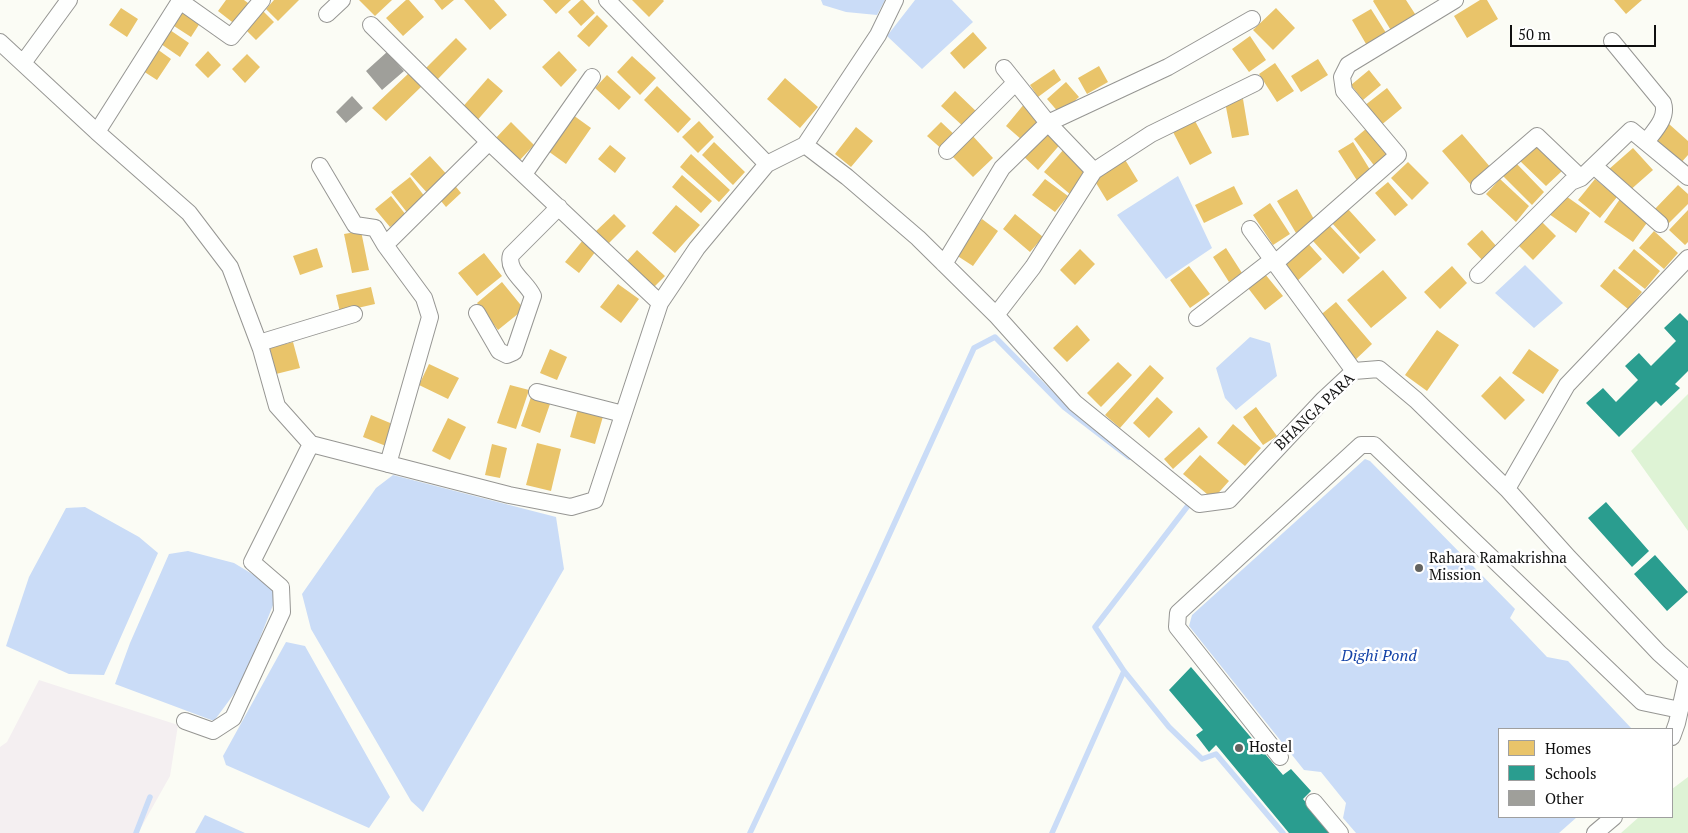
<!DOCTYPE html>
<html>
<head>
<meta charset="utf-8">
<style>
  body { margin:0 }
  #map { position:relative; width:1688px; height:833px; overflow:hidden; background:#fbfcf5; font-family:"PT Serif",serif }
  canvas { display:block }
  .legend { position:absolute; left:1498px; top:728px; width:175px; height:90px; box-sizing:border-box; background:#fff; border:1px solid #9f9f9f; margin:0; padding:6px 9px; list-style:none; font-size:15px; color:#101010 }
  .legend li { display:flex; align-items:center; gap:10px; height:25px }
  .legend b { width:25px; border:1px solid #9f9f9f }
  .scale { position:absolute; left:1510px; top:25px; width:146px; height:22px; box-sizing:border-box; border:2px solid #101010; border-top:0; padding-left:6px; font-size:15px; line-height:18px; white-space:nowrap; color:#101010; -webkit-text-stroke:4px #fff; paint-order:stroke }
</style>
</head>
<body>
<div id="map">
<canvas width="1688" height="833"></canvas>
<ul class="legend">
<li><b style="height:14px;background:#e9c46a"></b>Homes</li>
<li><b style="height:14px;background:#2a9d8f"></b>Schools</li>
<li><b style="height:14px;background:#9f9f9a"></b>Other</li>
</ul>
<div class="scale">50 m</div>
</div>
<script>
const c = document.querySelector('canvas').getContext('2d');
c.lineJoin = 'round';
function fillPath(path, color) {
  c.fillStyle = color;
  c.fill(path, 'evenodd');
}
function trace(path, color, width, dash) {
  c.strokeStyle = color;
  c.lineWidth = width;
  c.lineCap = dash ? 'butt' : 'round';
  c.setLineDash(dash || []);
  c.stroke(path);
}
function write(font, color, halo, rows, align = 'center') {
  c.font = font + ' "PT Serif",serif';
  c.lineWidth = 5;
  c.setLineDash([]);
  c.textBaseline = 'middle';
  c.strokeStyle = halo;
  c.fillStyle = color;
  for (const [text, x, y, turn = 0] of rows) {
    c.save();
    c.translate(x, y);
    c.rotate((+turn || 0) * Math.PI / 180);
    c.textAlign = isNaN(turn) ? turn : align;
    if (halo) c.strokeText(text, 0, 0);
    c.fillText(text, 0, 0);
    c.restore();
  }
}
const industrial = new Path2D(`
  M39,680L178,725L170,776L138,833H0V747L7,742Z`);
const green = new Path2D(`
  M1688,394V531L1631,451Z
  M1688,777V833H1621L1639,817H1672V789Z`);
const water = new Path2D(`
  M821,0H885L877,15L846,12L823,5Z
  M915,0H952L973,22L922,69L887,36Z
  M1178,176L1212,248L1166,279L1117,215Z
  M1525,265L1563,303L1534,328L1495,293Z
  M1250,337L1270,343L1277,376L1236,410L1225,398L1216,368Z
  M1365,459L1370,461L1515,609L1510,618L1547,657L1568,661L1632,729H1499V817H1577L1559,833H1356L1343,818L1346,803L1321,772L1304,770L1189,626L1192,615Z
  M393,475L556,517L564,569L423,812L411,801L311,629L302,594L376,488Z
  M85,507L139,537L158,553L104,675L69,674L6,646L29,577L66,508Z
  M188,551L234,563L279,590L242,683L214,721L115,684L130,643L169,554Z
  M286,642L305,646L390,797L369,828L226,765L223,756Z
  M205,815L245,833H195Z`);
const homes = new Path2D(`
  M226,0H244L252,6L236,25L218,11Z
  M274,0H299L278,21L266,9Z
  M359,0H392L375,16Z
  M406,0H409L424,17L403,36L386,18Z
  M434,0H454L442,10Z
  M464,0H494L507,15L490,30Z
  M543,0H571L556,14Z
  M581,0H583L595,13L581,26L568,12Z
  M632,0H663L664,1L649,17Z
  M1374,0H1406L1417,17L1392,32L1373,1Z
  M1480,0H1487L1498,19L1467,38L1454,16Z
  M1614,0H1642L1626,14Z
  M121,8L138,19L127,37L109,25Z
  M260,8L274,22L256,40L242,26Z
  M1276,8L1295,28L1273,50L1253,30Z
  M1371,9L1388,36L1369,49L1352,20Z
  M183,12L200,23L191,37L174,26Z
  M597,15L608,26L589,47L577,36Z
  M170,30L189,43L180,57L161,44Z
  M973,32L987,48L964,69L950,53Z
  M1250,36L1266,60L1249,72L1232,49Z
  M456,38L467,49L436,81L425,69Z
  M157,49L171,59L157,80L143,71Z
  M208,51L221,65L208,78L195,65Z
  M559,51L577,70L561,87L542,67Z
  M247,54L260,67L245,83L232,69Z
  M632,56L656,78L640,95L617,72Z
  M1318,59L1328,75L1301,92L1291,76Z
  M1275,63L1294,91L1277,102L1259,74Z
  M1099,66L1108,82L1087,94L1078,78Z
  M1054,69L1061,80L1038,97L1030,85Z
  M1369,70L1381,85L1363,100L1351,85Z
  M409,73L422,86L386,121L372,108Z
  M607,75L631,97L619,110L595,88Z
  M488,78L503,91L474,124L460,110Z
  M785,78L818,107L800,128L767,99Z
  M1066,82L1079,97L1060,114L1047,99Z
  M657,86L691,119L678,133L644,100Z
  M1387,88L1402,108L1380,126L1364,106Z
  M955,91L979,114L965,128L941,106Z
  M1243,99L1249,135L1232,138L1225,102Z
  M1025,103L1042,117L1022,140L1006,126Z
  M573,115L591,128L566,164L548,151Z
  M1194,119L1212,153L1190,165L1172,130Z
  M699,121L714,137L698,153L682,137Z
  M511,122L534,145L518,162L495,139Z
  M941,122L957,137L944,151L927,136Z
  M1669,124L1688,141V155L1678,166L1653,142Z
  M856,127L873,141L851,167L835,154Z
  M1048,127L1063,141L1038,170L1022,155Z
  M1367,128L1390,157L1376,168L1354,139Z
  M971,134L993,158L973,177L950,154Z
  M1462,134L1491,168L1471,185L1442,151Z
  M714,142L745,172L733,185L702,155Z
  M1353,142L1372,173L1358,182L1338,151Z
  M1534,144L1562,171L1546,186L1519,160Z
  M610,145L626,158L615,173L598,159Z
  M1633,148L1653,170L1628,192L1608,170Z
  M1064,149L1091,171L1071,195L1044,172Z
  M691,154L730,190L719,202L680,167Z
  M430,156L450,178L430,196L410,174Z
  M1124,158L1138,181L1107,201L1093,178Z
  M1408,162L1429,183L1412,200L1391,178Z
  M1515,162L1544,192L1532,205L1502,175Z
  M682,175L712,201L701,213L672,187Z
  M410,177L428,201L409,215L391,192Z
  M1045,179L1068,196L1055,212L1032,195Z
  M1500,179L1529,206L1516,222L1486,194Z
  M1595,179L1617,197L1600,218L1578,200Z
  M452,182L461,193L446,207L436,195Z
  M1388,182L1408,205L1395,216L1375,193Z
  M1678,185L1688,194V204L1667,225L1653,211Z
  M1234,186L1243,204L1204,223L1195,205Z
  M1297,189L1315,221L1296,233L1277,201Z
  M1563,194L1590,213L1576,233L1549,214Z
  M391,196L406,215L390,227L375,209Z
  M1620,199L1649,220L1633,242L1604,222Z
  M1270,203L1290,234L1273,245L1253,215Z
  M676,205L700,225L675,253L652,233Z
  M1348,209L1376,240L1360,254L1332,223Z
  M1688,210V242L1685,245L1669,230Z
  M614,214L626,226L607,245L595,232Z
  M1015,214L1043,237L1030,252L1003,229Z
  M982,219L998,231L973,266L956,255Z
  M1539,219L1556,236L1533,260L1516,243Z
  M1329,225L1360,258L1343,274L1313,241Z
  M1482,230L1498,248L1484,262L1467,244Z
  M361,231L369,270L352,273L344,234Z
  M1654,231L1678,253L1664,269L1639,248Z
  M583,240L596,251L579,273L565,262Z
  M1305,240L1322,259L1296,282L1279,262Z
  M317,248L323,267L300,275L293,256Z
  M1226,248L1242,273L1229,282L1213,257Z
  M1080,249L1095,264L1075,285L1060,270Z
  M1634,249L1660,271L1645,289L1618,268Z
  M637,250L665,276L652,289L625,263Z
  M484,253L502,276L477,296L458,273Z
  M1189,266L1210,294L1190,308L1170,280Z
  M1452,266L1467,283L1440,309L1424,292Z
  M1614,269L1642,292L1628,309L1600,286Z
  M1383,270L1407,298L1371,328L1347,300Z
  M1265,274L1283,296L1265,310L1248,288Z
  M502,282L524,309L498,330L477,303Z
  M618,284L639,299L621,323L600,307Z
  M371,287L375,304L340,312L336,295Z
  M1336,302L1372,344L1353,362L1317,318Z
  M1077,325L1090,340L1067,362L1053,348Z
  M1437,330L1459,345L1427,391L1405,375Z
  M293,342L300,368L276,374L269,348Z
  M550,349L567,357L557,380L540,373Z
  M1529,349L1559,370L1543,394L1512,373Z
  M1118,362L1132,375L1101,407L1087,393Z
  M429,364L459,378L448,399L419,385Z
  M1150,365L1164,378L1120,428L1105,415Z
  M1500,376L1525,400L1505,420L1481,396Z
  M510,385L529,390L516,429L497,423Z
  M531,397L550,404L540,433L521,426Z
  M1157,397L1173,412L1149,438L1133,423Z
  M579,405L604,413L595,444L570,437Z
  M1256,407L1277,436L1263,445L1243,417Z
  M371,415L395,425L386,446L363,437Z
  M448,418L466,427L450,460L432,451Z
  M1233,424L1261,448L1245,466L1217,443Z
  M1199,427L1208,437L1173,469L1164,459Z
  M537,443L561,449L551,491L526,485Z
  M492,444L507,448L500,478L485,475Z
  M1200,455L1229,481L1213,499L1183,474Z`);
const schools = new Path2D(`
  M1680,313L1688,321V371L1675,384L1680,388L1661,406L1656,401L1619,437L1586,403L1603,388L1616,402L1638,380L1625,366L1639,353L1651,366L1676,341L1664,328Z
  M1606,502L1649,551L1632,567L1588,518Z
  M1655,555L1688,592L1667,611L1634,574Z
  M1191,667L1283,775L1291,769L1311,791L1303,799L1333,833H1289L1216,745L1209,752L1196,735L1203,730L1169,690Z`);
const stream = new Path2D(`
  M1187,500L1190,503L1095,627L1124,671L1169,727L1202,759L1216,754L1283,833
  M136,833L150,797
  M750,833L875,566L974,348L995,337L1064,407L1129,457
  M1052,833L1124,671`);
const building = new Path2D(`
  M387,52L404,71L382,90L366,71Z
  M352,96L363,108L346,123L336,112Z`);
const street = new Path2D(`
  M607,0L767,164L805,145L847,177L918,238L996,315L1075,403L1199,504L1229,500L1324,399L1354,371L1379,369L1416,400L1507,489L1567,385L1688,258
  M327,14L342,0
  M371,25L489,142L660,303
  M1612,41L1663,103C1668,118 1654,131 1646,142
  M0,42L97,132L189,213L230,267L261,349L277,406L311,444L509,495L571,507L595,500L660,303L697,248L767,164
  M23,63L69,0
  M1004,68L1048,123L1094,171
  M97,132L180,1L231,37L262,0
  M805,145L878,35L895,0
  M947,151L1015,83
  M320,166L355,225L375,228L385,245
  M1594,166L1660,224
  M524,174L592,77
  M1479,186L1537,136L1581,178
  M1250,229L1354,371
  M944,264L1002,168L1048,123L1168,67L1252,19
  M1274,264L1398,155L1344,91L1342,77L1348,65L1455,0
  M1478,275L1571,182L1581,178L1631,130L1688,177
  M477,313L499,351L507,355L514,352L533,296C527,282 506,271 511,255L559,207
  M996,315L1033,267L1094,171L1151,134L1255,83
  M1197,318L1272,260
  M259,343L354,314
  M537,392L623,414
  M388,464L430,317L424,298L385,245L489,142
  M1507,489L1569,558L1659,653L1688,679
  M185,721L213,731L233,718L282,612L281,587L252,562L311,444
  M1672,737L1677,723L1687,678
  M1280,757L1177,627L1178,613L1361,445H1374L1642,702L1680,710
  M1314,802L1340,833
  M1595,833L1614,817`);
const markers = [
  [1419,568,5,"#626360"],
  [1239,748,5,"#626360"]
];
const streetNames = [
  ["BHANGA PARA",1315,412,-44]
];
const poiNames = [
  ["Rahara Ramakrishna",1429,559],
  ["Mission",1429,576],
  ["Hostel",1249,748]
];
const waterNames = [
  ["Dighi Pond",1379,656]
];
fillPath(industrial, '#f4eff1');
fillPath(green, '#def3d5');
fillPath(water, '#cadcf7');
fillPath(homes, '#e9c46a');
fillPath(schools, '#2a9d8f');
trace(stream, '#cadcf7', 5.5);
fillPath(building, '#9f9f9a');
trace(street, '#969693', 18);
trace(street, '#fefffe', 16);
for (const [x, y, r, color] of markers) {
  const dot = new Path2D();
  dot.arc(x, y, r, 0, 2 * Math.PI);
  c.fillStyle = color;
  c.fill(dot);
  trace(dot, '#fff', 2);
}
write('15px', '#101010', '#fff', streetNames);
write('15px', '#101010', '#fff', poiNames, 'left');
write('italic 16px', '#1342a7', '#fff', waterNames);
</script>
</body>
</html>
